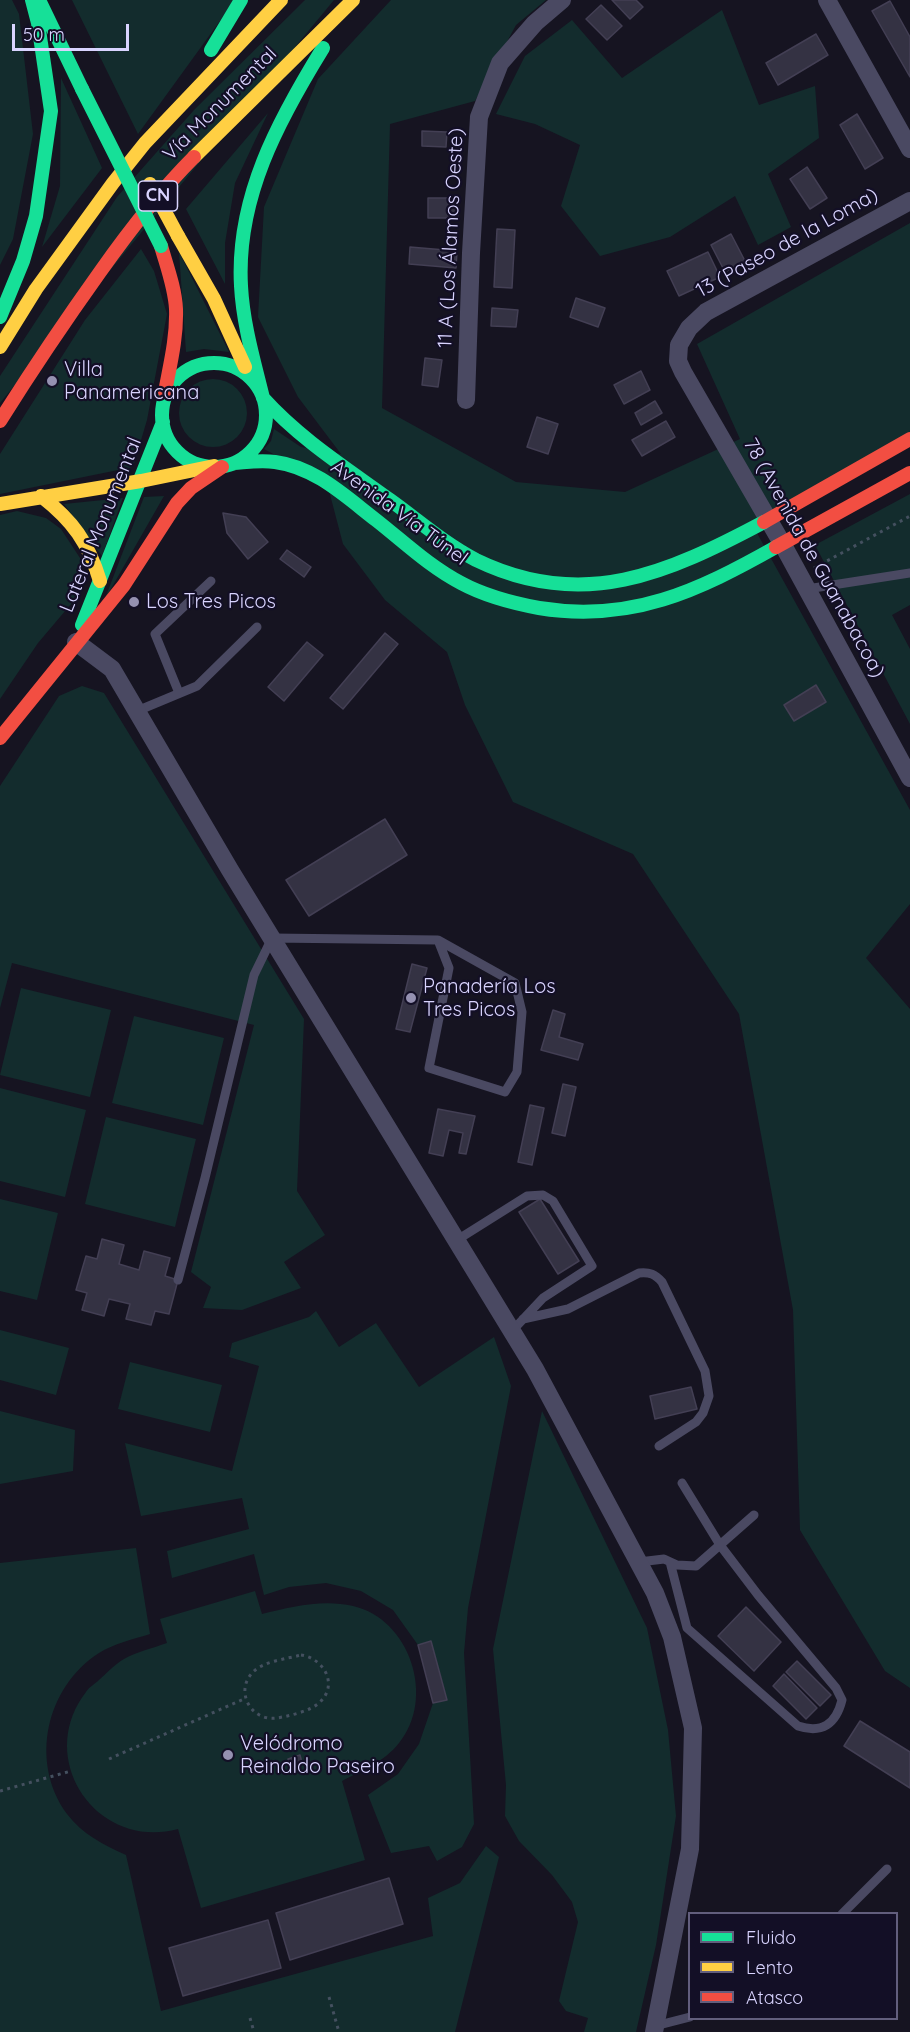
<!DOCTYPE html>
<html>
<head>
<meta charset="utf-8">
<style>
  body { margin:0 }
  #map { position:relative; width:910px; height:2032px; overflow:hidden; background:#161421; font-family:Quicksand,sans-serif }
  canvas { display:block }
  .legend { position:absolute; left:688px; top:1912px; width:210px; height:108px; box-sizing:border-box; background:#130f26; border:2px solid #625e7d; margin:0; padding:8px 10px; list-style:none; font-size:18px; color:#d9d4ff }
  .legend li { display:flex; align-items:center; gap:12px; height:30px }
  .legend b { width:30px; border:2px solid #625e7d }
  .scale { position:absolute; left:12px; top:24px; width:117px; height:27px; box-sizing:border-box; border:3px solid #d9d4ff; border-top:0; padding-left:8px; font-size:18px; line-height:21px; white-space:nowrap; color:#d9d4ff; -webkit-text-stroke:4px #130f26; paint-order:stroke }
</style>
</head>
<body>
<div id="map">
<canvas width="910" height="2032"></canvas>
<ul class="legend">
<li><b style="height:8px;background:#16e098"></b>Fluido</li>
<li><b style="height:8px;background:#ffcf43"></b>Lento</li>
<li><b style="height:8px;background:#f24e42"></b>Atasco</li>
</ul>
<div class="scale">50 m</div>
</div>
<script>
const c = document.querySelector('canvas').getContext('2d');
c.lineJoin = 'round';
function fillPath(path, color) {
  c.fillStyle = color;
  c.fill(path, 'evenodd');
}
function trace(path, color, width, dash) {
  c.strokeStyle = color;
  c.lineWidth = width;
  c.lineCap = dash ? 'butt' : 'round';
  c.setLineDash(dash || []);
  c.stroke(path);
}
function write(font, color, halo, rows, align = 'center') {
  c.font = font + ' Quicksand,sans-serif';
  c.lineWidth = 4.5;
  c.setLineDash([]);
  c.textBaseline = 'middle';
  c.strokeStyle = halo;
  c.fillStyle = color;
  for (const [text, x, y, turn = 0] of rows) {
    c.save();
    c.translate(x, y);
    c.rotate((+turn || 0) * Math.PI / 180);
    c.textAlign = isNaN(turn) ? turn : align;
    if (halo) c.strokeText(text, 0, 0);
    c.fillText(text, 0, 0);
    c.restore();
  }
}
const green = new Path2D(`
  M0,0H12L19,14L33,134L13,239L0,265Z
  M72,0H233L225,14L138,134Z
  M305,0H334L0,403V376L117,197L194,110Z
  M391,0H546L516,25L475,101L390,124L382,408L516,482L625,492L740,439L697,344L910,223V432L752,524L910,810V904L866,958L910,1009V1688L885,1671L800,1530L793,1310L739,1014L633,854L513,802L465,705L447,652L385,600L343,544L327,483L264,449L271,441L274,429L301,447L341,454L298,397L258,317L264,207L318,79Z
  M722,10L759,105L815,86L819,138L768,174L791,227L758,245L735,196L670,237L600,256L561,206L580,145L535,124L496,114L525,56L572,20L622,78Z
  M61,78L102,168L42,247L60,186Z
  M268,113L235,183L225,243V284L186,209Z
  M141,249L154,271L167,314L147,420L133,467L0,494V454L85,320Z
  M179,252L229,352L204,349L186,352Z
  M179 413a34 34 0 1 1 68 0a34 34 0 1 1-68 0Z
  M910,494V605L892,615L910,649V724L815,545Z
  M164,496L104,601L144,497Z
  M123,498L102,556L64,504Z
  M17,511L46,518L61,529L80,558L84,579L71,604L38,643L0,699V515Z
  M82,686L104,693L304,1019L297,1191L325,1235L284,1262L301,1288L242,1310L203,1308L211,1287L191,1272L254,1025L12,963L0,1008V786L59,696Z
  M21,988L111,1010L90,1097L0,1075Z
  M134,1016L224,1038L203,1125L112,1103Z
  M0,1088L86,1110L65,1197L0,1181Z
  M106,1117L196,1139L175,1227L85,1204Z
  M0,1199L58,1213L37,1300L0,1291Z
  M316,1311L339,1347L376,1323L419,1387L494,1337L511,1386L468,1608L464,1653L474,1824L462,1847L437,1861L429,1846L391,1853L368,1795L398,1774L419,1744L433,1703L447,1699L431,1641L418,1645L393,1610L361,1591L326,1583L289,1587L264,1595L254,1554L172,1578L167,1551L249,1529L242,1498L141,1516L125,1443L232,1471L259,1366L229,1357L232,1343L309,1317Z
  M0,1330L69,1348L56,1395L0,1380Z
  M130,1362L222,1385L210,1432L118,1409Z
  M0,1411L75,1430L73,1471L0,1484Z
  M542,1411L647,1628L668,1730L676,1816L656,1945L636,2032H584L588,2018L566,2011L559,2001L578,1922L572,1902L552,1875L519,1841L505,1816L506,1785L493,1649Z
  M136,1548L150,1634C134,1639 113,1644 99,1653C46,1687 29,1762 67,1814C82,1834 104,1845 126,1855L161,2011L433,1936L428,1898L460,1883L486,1846L499,1857L455,2032H0V1563Z
  M255,1591L262,1614C291,1607 322,1599 353,1606C410,1619 436,1698 399,1743C384,1762 363,1770 342,1781L365,1860L201,1908L178,1829C97,1851 34,1759 86,1692C89,1687 95,1684 99,1680C107,1673 115,1664 124,1659C136,1652 153,1648 167,1643L160,1619Z`);
const building = new Path2D(`
  M612,0H636L643,7L630,19Z
  M890,1L910,37V77L872,11Z
  M601,5L622,26L607,40L586,19Z
  M816,34L828,55L778,85L766,63Z
  M857,114L883,158L865,169L840,125Z
  M422,131L447,132L446,147L422,146Z
  M807,167L827,198L810,209L790,179Z
  M428,198H458V218H428Z
  M497,229L515,230L512,288L494,287Z
  M731,234L745,261L725,272L711,245Z
  M410,247L457,251L456,268L409,264Z
  M708,252L720,277L679,296L667,271Z
  M576,298L605,308L598,327L570,317Z
  M492,308L518,310L516,327L491,326Z
  M425,358L442,360L438,387L422,385Z
  M641,371L650,390L624,404L614,385Z
  M655,401L662,413L641,425L635,413Z
  M537,417L558,424L548,454L527,447Z
  M666,421L675,437L642,456L632,440Z
  M223,513L246,517L268,542L248,559L227,533Z
  M287,550L311,567L304,577L280,559Z
  M385,633L398,644L343,709L330,698Z
  M307,642L323,655L284,701L268,687Z
  M816,685L826,702L794,721L784,705Z
  M385,819L407,855L309,916L286,880Z
  M412,964L427,968L410,1032L396,1029Z
  M553,1010L565,1014L559,1037L583,1044L578,1060L541,1050Z
  M563,1084L576,1087L565,1136L552,1133Z
  M530,1105L544,1108L532,1165L518,1162Z
  M438,1109L475,1116L466,1154L459,1153L463,1133L449,1130L443,1156L429,1153Z
  M540,1199L579,1261L558,1274L519,1212Z
  M102,1239L124,1245L119,1264L139,1270L144,1251L170,1258L165,1276L178,1280L169,1314L155,1311L151,1325L126,1319L130,1304L109,1299L104,1316L82,1310L87,1293L76,1290L86,1256L97,1259Z
  M691,1387L697,1409L655,1419L650,1396Z
  M746,1607L781,1642L754,1671L718,1636Z
  M431,1641L447,1700L433,1703L418,1645Z
  M797,1661L831,1695L820,1706L786,1672Z
  M784,1674L817,1708L806,1719L773,1686Z
  M860,1721L910,1752V1788L844,1746Z
  M300,1755L302,1763L290,1767L288,1759Z
  M389,1878L403,1924L290,1960L276,1913Z
  M268,1920L281,1968L183,1996L169,1948Z`);
const path = new Path2D(`
  M814,568L910,516
  M301,1655C323,1658 339,1684 320,1702C311,1711 289,1716 277,1718C251,1722 234,1691 253,1672C264,1661 286,1659 301,1655Z
  M109,1759L246,1698
  M0,1791L71,1771
  M329,1997L339,2032
  M250,2018L254,2032`);
const lane = new Path2D(`
  M807,589L910,573
  M179,693L155,634L211,581
  M137,711L197,686L257,627
  M457,1240L527,1196L543,1195L553,1201L592,1266L543,1298L512,1331
  M178,1280L205,1178L254,975L272,938L438,940L449,968L429,1068L505,1092L517,1072L522,1012L515,983L438,940
  M523,1319L568,1309L639,1273C650,1272 655,1274 662,1282L705,1371L709,1396L703,1413L696,1422L659,1446
  M639,1562L664,1559L677,1565L696,1566L754,1515
  M670,1562L687,1628L798,1726C822,1734 836,1724 842,1700L836,1688L758,1595L720,1545L682,1483
  M842,1914L887,1869
  M655,2026L690,2017`);
const street = new Path2D(`
  M827,0L910,149
  M910,201L706,312L689,328L679,345L678,361L683,372L783,545L910,778
  M466,400L471,253L479,117L500,63L535,23L562,0
  M76,642L112,669L230,870L535,1369L655,1593L672,1637L693,1728L690,1849L654,2032`);
const fast = new Path2D(`
  M41,4L82,89
  M211,50L241,0
  M0,317L23,261L36,216L51,111L38,23L32,0
  M162 415a52 52 0 1 1 104 0a52 52 0 1 1-104 0Z
  M263,398C300,439 346,468 390,500C418,520 445,544 476,560C583,612 668,573 764,522
  M263,398C254,361 243,324 241,286C236,198 278,121 323,48
  M234,463C248,462 261,460 275,462C315,467 346,497 376,520C404,542 430,567 461,583C485,596 512,603 539,608C631,623 698,591 776,547
  M82,625L163,422`);
const slow = new Path2D(`
  M194,157L353,0
  M178,236L214,299L245,367
  M0,347L36,289L113,183L145,143L281,0
  M41,496C73,521 88,542 100,581
  M0,504L141,481L214,466`);
const jam = new Path2D(`
  M161,246C167,267 175,288 176,309C177,337 170,365 165,392
  M0,421C32,370 65,321 100,272C129,231 159,192 194,157
  M764,522L910,439
  M776,547L910,473
  M0,738L124,585L177,503L191,488L222,467`);
const fastBridge = new Path2D(`
  M82,89L161,246`);
const slowBridge = new Path2D(`
  M150,184L178,236`);
const markers = [
  [52,381,6,"#9591b1"],
  [134,602,6,"#9591b1"],
  [411,998,6,"#9591b1"],
  [228,1755,6,"#9591b1"]
];
const shields = [
  [158,196,39]
];
const shieldNames = [
  ["CN",158,196]
];
const streetNames = [
  ["Vía Monumental",220,104,-45],
  ["11 A (Los Álamos Oeste)",451,238,-87],
  ["13 (Paseo de la Loma)",787,243,-29],
  ["Avenida Vía Túnel",399,513,36],
  ["Lateral Monumental",101,525,-68],
  ["78 (Avenida de Guanabacoa)",814,558,61]
];
const poiNames = [
  ["Villa",64,370],
  ["Panamericana",64,393],
  ["Los Tres Picos",146,602],
  ["Panadería Los",423,987],
  ["Tres Picos",423,1010],
  ["Velódromo",240,1744],
  ["Reinaldo Paseiro",240,1767]
];
fillPath(green, '#132c2d');
fillPath(building, '#343243');
trace(building, '#433f54', 1.5);
trace(path, '#44505f', 3, [3, 4.5]);
trace(lane, '#4a4962', 9);
trace(street, '#4a4962', 18);
trace(fast, '#16e098', 14);
trace(slow, '#ffcf43', 14);
trace(jam, '#f24e42', 14);
trace(fastBridge, '#16e098', 14);
trace(slowBridge, '#ffcf43', 14);
for (const [x, y, r, color] of markers) {
  const dot = new Path2D();
  dot.arc(x, y, r, 0, 2 * Math.PI);
  c.fillStyle = color;
  c.fill(dot);
  trace(dot, '#130f26', 2);
}
for (const [x, y, w] of shields) {
  const box = new Path2D();
  box.roundRect(x - w / 2, y - 15, w, 30, 4.5);
  c.fillStyle = '#130f26';
  c.fill(box);
  trace(box, '#d9d4ff', 1.5);
}
write('bold 18px', '#d9d4ff', null, shieldNames);
write('20px', '#d9d4ff', '#130f26', streetNames);
write('20px', '#d9d4ff', '#130f26', poiNames, 'left');
</script>
</body>
</html>
